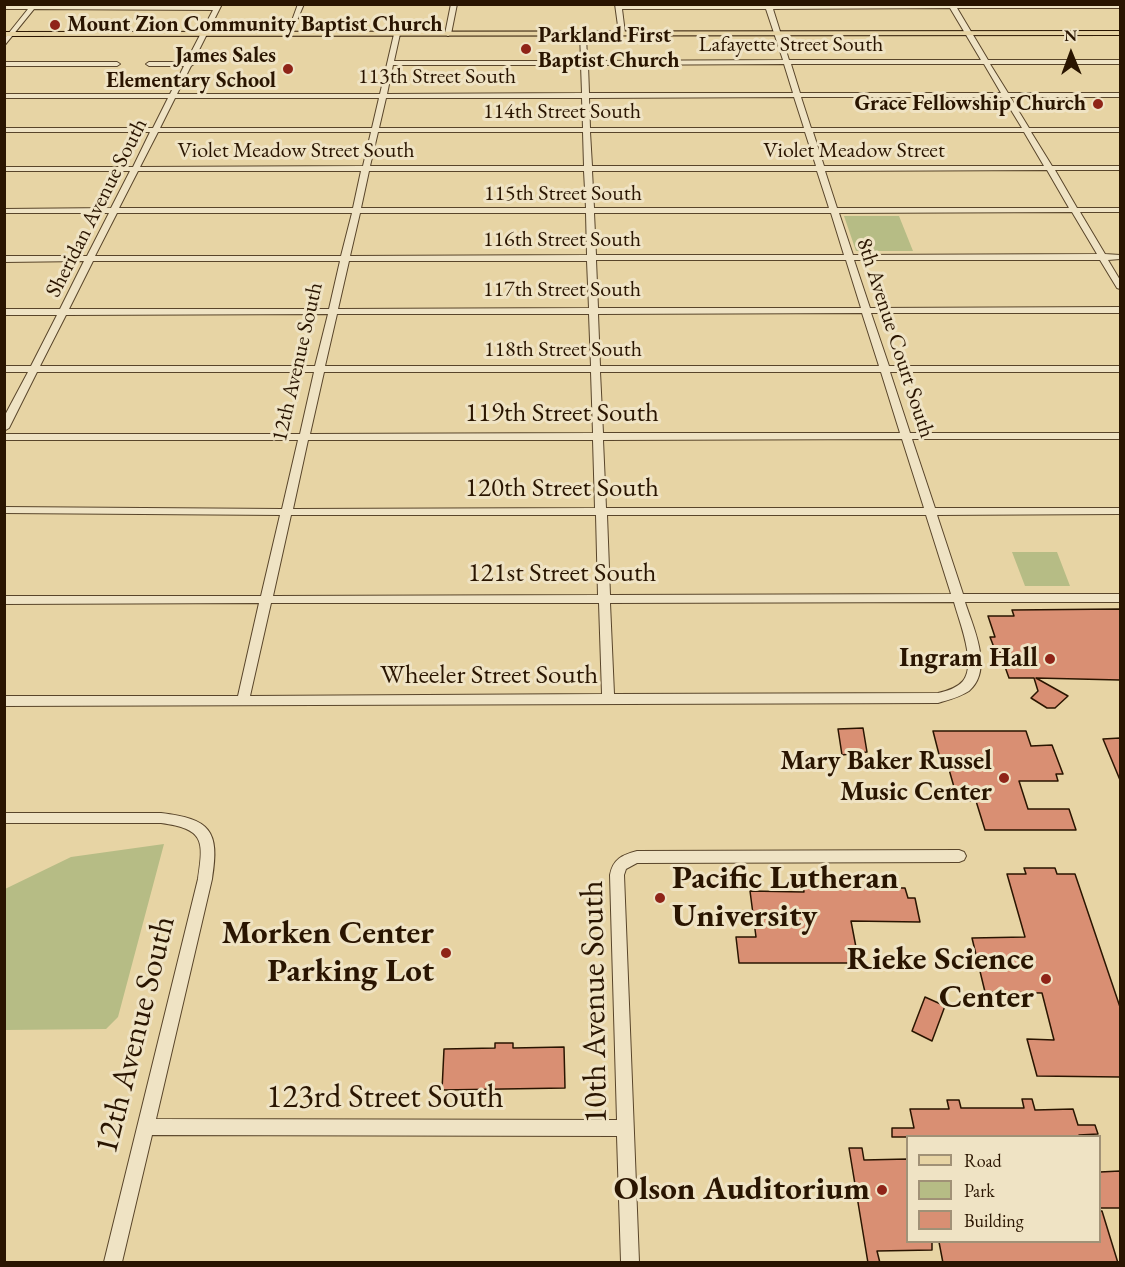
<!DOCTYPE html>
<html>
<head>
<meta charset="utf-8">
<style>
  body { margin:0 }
  #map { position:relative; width:1125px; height:1267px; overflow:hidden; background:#e7d4a4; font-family:"EB Garamond",serif }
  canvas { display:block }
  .frame { position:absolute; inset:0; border:6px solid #2a1501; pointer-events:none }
  .legend { position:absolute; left:906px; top:1135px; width:195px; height:108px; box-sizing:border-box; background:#efe3c4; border:2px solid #a09176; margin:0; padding:8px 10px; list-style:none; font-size:18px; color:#2a1501 }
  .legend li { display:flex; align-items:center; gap:12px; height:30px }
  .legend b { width:30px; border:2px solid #a09176 }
  .north { position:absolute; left:1041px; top:24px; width:60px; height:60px; -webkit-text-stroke:4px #efe3c4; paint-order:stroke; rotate:359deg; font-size:16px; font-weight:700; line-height:24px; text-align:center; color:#2a1501 }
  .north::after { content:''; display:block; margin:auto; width:21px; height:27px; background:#2a1501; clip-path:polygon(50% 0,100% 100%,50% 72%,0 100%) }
</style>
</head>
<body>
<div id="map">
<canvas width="1125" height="1267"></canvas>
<div class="frame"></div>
<ul class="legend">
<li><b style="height:8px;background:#e7d4a4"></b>Road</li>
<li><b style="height:16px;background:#b6bc85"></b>Park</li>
<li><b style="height:16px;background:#d98f73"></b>Building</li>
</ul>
<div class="north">N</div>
</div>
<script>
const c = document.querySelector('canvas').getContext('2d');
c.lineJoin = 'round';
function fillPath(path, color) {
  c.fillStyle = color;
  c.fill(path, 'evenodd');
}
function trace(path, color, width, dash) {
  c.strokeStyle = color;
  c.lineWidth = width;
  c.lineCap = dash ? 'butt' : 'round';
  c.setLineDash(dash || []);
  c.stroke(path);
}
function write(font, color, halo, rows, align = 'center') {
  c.font = font + ' "EB Garamond",serif';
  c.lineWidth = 6;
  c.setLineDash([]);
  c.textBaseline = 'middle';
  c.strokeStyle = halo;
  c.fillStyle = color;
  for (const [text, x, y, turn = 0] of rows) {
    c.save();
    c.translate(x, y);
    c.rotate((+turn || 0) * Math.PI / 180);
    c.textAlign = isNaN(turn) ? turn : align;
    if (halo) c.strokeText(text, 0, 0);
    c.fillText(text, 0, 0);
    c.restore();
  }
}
const green = new Path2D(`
  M844,216H899L913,251H856Z
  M1012,552H1057L1070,586H1025Z
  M164,844L118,1017L106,1029L5,1030V889L71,857Z`);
const building = new Path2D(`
  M1120,609V680L1036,678L1068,696L1055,708H1047L1031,698L1038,691L1034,678H1009L999,650H995L990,637H995L988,616H1014L1012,610Z
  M863,728L867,752L842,755L838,729Z
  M933,731H1026L1031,746L1052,745L1063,774H1056L1058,781H1019L1028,809H1069L1076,830H985L976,801H958L948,766H942Z
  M1120,738V780L1103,739Z
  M1024,868H1055L1057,874H1075L1120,1007V1077L1037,1076L1027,1039L1054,1040L1042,993L985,992L972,938L1025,937L1007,874H1026Z
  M803,887L905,888L908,898H915L920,922L851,921L859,963H739L736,937H756L750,891L804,892Z
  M925,997L945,1006L932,1041L912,1031Z
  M495,1043H513V1048L564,1047L565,1088L442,1090L444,1049L495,1048Z
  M1022,1099H1032L1035,1110L1073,1109L1078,1125H1095L1098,1134L1079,1135V1137H892V1128H914L910,1109H949L947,1100H959L961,1108H1024Z
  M849,1148H862L864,1160L908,1159V1242H932V1250L877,1251L880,1263H868Z
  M1120,1171V1208H1100V1172Z
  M1100,1211H1102L1118,1263H943L939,1242H1100Z`);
const minor = new Path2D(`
  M38,4L215,6L222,4L193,62L194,64L191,66L177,94H380L394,34L397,32L400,34L394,61H581L580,33L583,31L586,33L587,61L783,60L766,9H622L625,33L622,35L619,33L615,4H1120V8H957L988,60H1120V64H990L1008,93H1120V97H1010L1029,128H1120V132H1031L1052,166H1120V170H1055L1077,208H1120V212H1080L1105,254L1120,255V259L1108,260L1120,280V289L1117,288L1100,260H854L870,308L1120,307V313H871L889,366H1120V372H890L910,433H1120V439H912L935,508H1120V514L937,515L963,594H1120V602H965C973,627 994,670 969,691C960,697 948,700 938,703L4,706V696H238L259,603L4,604V596H261L280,515L4,513V507L282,509L298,440H4V434H300L314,372H37L9,428L4,431V417L28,372H4V366H31L57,315H4V309H60L84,261L4,262V256H87L109,213H4V209L111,208L130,171H4V167H133L150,132H4V128H153L168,98H4V94H170L184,66H149L146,64L149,62H186L213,10L34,9L4,46V39L28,9H4V5ZM950,8L981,60H789L773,9ZM784,64L793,93H589L588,65ZM791,64H984L1001,93H800ZM393,65H581L582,93L387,94ZM794,97L804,128H590L589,98ZM801,97H1003L1022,128H811ZM175,98H379L372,128H160ZM386,98H582L583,128H379ZM158,132H371L363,166L140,167ZM378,132H583L584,166H370ZM590,132H805L816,166H592ZM813,132H1024L1044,166H824ZM1047,170L1069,208H837L825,171ZM138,171H361L353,208H119ZM369,171H584L586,208H361ZM592,171H817L829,208H594ZM1072,212L1097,254L853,255L839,213ZM117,213H352L341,256H95ZM360,213H586L587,255L350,256ZM594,213H831L844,255H596ZM596,260H846L861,308H598ZM93,261H340L329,309H69ZM349,261H587L589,308L338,309ZM862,313L879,366H600L598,314ZM328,314L315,366H40L66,315ZM337,314H589L591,366H325ZM324,372H591L593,433L310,434ZM600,372H881L900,433H603ZM902,439L924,508H606L603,440ZM308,440H593L595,508L293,509ZM291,515H596L598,595L273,596ZM607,515H926L951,594L610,595ZM954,602C959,621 977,664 963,681C957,688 947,691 938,693L614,694L610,603ZM271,603H599L602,694L250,696Z
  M298,4H304L295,25L290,26Z
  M451,4H457L451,34L448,36L445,34Z
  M4,62H117L120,64L117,66H4Z
  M4,813H161C210,819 220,830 212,879L156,1119L617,1120L610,875C613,859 622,855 637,851L959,850L964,852L966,856L964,860L959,862L637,863L626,869L624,875L639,1262H621L617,1136L152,1135L122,1262H104L198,879C204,840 204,829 161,823H4Z`);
const major = new Path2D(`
  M1120,31V35L4,36V32Z`);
const markers = [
  [55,25,6,"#8f2418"],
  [526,49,6,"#8f2418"],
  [288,69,6,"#8f2418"],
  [1098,104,6,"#8f2418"],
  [1050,659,6,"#8f2418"],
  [1004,778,6,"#8f2418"],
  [660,898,6,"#8f2418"],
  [446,953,6,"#8f2418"],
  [1046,979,6,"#8f2418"],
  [882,1190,6,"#8f2418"]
];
const farPoinames = [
  ["Mount Zion Community Baptist Church",67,25],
  ["Parkland First",538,36],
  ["Baptist Church",538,61],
  ["James Sales",276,56,"right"],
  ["Elementary School",276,81,"right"],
  ["Grace Fellowship Church",1086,104,"right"]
];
const farStreetnames = [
  ["Lafayette Street South",791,45],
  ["113th Street South",437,77],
  ["114th Street South",562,112],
  ["Violet Meadow Street South",296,151],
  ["Violet Meadow Street",854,151],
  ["115th Street South",563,194],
  ["Sheridan Avenue South",97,208,-63],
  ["116th Street South",562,240],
  ["117th Street South",562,290],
  ["8th Avenue Court South",895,338,72],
  ["118th Street South",563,350],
  ["12th Avenue South",298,362,-77]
];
const streetNames = [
  ["119th Street South",562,414],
  ["120th Street South",562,489],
  ["121st Street South",562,574],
  ["Wheeler Street South",489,676]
];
const poiNames = [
  ["Ingram Hall",1038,659],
  ["Mary Baker Russel",992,762],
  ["Music Center",992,793]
];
const nearPoinames = [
  ["Pacific Lutheran",672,879,"left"],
  ["University",672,917,"left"],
  ["Morken Center",434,934],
  ["Parking Lot",434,972],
  ["Rieke Science",1034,960],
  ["Center",1034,998],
  ["Olson Auditorium",870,1190]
];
const nearStreetnames = [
  ["10th Avenue South",595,1002,-91],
  ["12th Avenue South",136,1035,-76],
  ["123rd Street South",385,1098]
];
fillPath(green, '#b6bc85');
fillPath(building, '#d98f73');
trace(building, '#2a1501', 1.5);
trace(minor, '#59452a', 2);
trace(major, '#2a1501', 2);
fillPath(minor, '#efe3c4');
fillPath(major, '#e7d4a4');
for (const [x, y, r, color] of markers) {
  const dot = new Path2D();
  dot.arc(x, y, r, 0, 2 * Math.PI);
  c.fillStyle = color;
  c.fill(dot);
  trace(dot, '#efe3c4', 2);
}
write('bold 22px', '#2a1501', '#efe3c4', farPoinames, 'left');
write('22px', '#2a1501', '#efe3c4', farStreetnames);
write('27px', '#2a1501', '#efe3c4', streetNames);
write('bold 27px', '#2a1501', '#efe3c4', poiNames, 'right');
write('bold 33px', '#2a1501', '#efe3c4', nearPoinames, 'right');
write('33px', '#2a1501', '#efe3c4', nearStreetnames);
</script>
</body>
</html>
